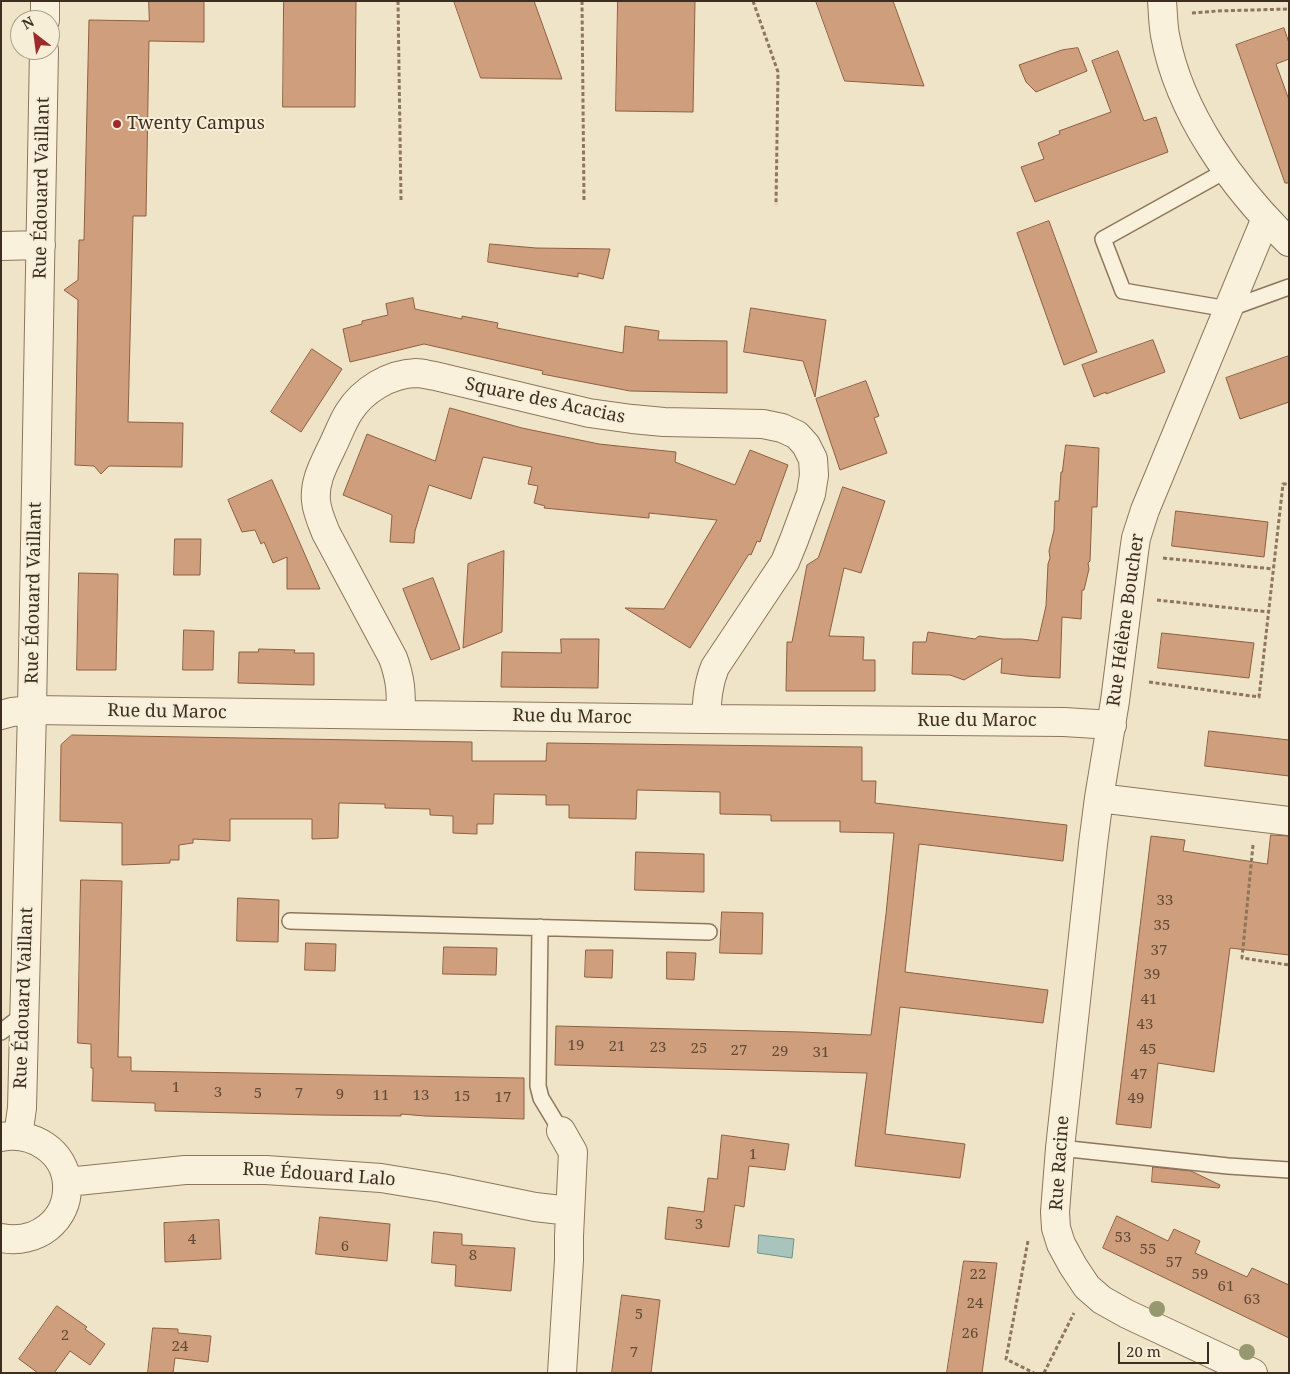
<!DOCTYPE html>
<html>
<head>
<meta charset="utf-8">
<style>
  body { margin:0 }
  #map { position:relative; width:1290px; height:1374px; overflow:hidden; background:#f0e4c8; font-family:"Noto Serif",serif }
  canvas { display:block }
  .frame { position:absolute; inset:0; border:2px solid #3d2e20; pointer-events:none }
  .north { position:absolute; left:10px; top:10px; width:50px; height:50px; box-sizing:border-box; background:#f7eed8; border:1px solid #ada18e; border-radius:50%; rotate:330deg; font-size:14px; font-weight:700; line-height:20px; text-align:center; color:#3d2e20 }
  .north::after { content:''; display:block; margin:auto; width:18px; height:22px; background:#9e2a2b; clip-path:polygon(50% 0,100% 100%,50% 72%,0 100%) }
  .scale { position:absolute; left:1118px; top:1342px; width:91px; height:22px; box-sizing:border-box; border:2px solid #3d2e20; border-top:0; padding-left:6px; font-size:15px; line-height:18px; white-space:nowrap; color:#3d2e20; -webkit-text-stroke:4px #f7eed8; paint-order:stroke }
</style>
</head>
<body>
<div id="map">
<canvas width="1290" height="1374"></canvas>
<div class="frame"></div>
<div class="north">N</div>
<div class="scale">20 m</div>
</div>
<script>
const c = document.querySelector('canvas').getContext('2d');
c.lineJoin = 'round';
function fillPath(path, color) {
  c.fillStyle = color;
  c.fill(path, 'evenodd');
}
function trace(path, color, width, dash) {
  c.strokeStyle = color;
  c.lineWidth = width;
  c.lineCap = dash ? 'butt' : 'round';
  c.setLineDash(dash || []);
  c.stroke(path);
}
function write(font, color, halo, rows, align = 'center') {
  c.font = font + ' "Noto Serif",serif';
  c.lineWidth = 4;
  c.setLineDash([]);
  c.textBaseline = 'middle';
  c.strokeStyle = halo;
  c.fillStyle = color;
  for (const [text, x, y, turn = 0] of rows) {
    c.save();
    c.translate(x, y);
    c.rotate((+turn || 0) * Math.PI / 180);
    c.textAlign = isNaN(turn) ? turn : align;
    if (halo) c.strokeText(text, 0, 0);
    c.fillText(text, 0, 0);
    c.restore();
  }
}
const water = new Path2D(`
  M759,1235L794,1239L792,1258L758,1253Z`);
const building = new Path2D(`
  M149,1H204V42L149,41L146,216H133L128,422L183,423L182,467L109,466L101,474L94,466L75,465L78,300L64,290L78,280L79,240H84L89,20L149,21Z
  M284,1H356L355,107H283Z
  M454,1H534L562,79L481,78Z
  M618,1H695L693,112L616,111Z
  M816,1H893L924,86L845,81Z
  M1284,28L1289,43V59L1276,64L1289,100V183H1285L1236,45Z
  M1078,48L1087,71L1036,92L1026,82L1019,65L1062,50Z
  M1118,51L1144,121L1156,117L1168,152L1035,202L1021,167L1044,159L1038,143L1060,134L1059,131L1111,112L1092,61Z
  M1049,221L1097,352L1064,365L1017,233Z
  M490,244L536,248L610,249L603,279L578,273V277L488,262Z
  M413,298L415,309L462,319V316L498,323L497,328L551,339L623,353L625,326L659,331L658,340L727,341V393L630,391L542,374L543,371L424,344L350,362L343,329L362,324V321L388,315L386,304Z
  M751,308L826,320L815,397L803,361L744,352Z
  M1153,340L1165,372L1106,394V392L1094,397L1082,365Z
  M312,349L342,369L301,432L271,412Z
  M1289,356V402L1240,419L1226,378Z
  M866,381L879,416L874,418L887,453L840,470L816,399Z
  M450,408L522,428L599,444L676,452L675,462L735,485L750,450L788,465L760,542L757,541L751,555L749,554L690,648L625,608L664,609L717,520L649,513V518L544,508L545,506L534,503L538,486L528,484L532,467L483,457L471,499L429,485L415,531L414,543L390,542L392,515L343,495L367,434L435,461Z
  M1066,445L1099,448L1097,507H1092L1090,561L1088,563L1089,569L1084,590H1082L1081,619L1062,617L1060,678L1026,676L1001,673L1002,658L964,680L950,675L912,674L913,642H926L928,632L975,639L979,636L1003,639H1022L1038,641L1046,606L1048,564L1050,558L1049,551L1054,530L1055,501H1059L1061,472H1062Z
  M272,480L288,516L320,589H287V557L273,563L264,542L261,544L255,530L242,532L228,500Z
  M843,487L885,501L861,573L844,568L829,636L864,637L863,660H875V691H786L787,642H792L807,565L818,558Z
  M1176,511L1268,522L1264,557L1172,546Z
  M175,539H201L200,575H174Z
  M504,551L502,632L463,648L468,564Z
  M79,573L118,574L116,670H77Z
  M433,578L460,649L431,660L403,589Z
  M184,630L214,631L213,670H183Z
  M1162,633L1254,643L1249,678L1158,668Z
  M561,639H599L598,688L501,687L502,652L561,653Z
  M259,649L295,650L294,653H314V685L238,683L239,652H258Z
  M1209,731L1289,740V776L1205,766Z
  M72,735L472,742V761H546L547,743L862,747V781H876L875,803L1067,825L1063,861L919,844L905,972L1048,990L1043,1023L900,1007L885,1134L965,1144L960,1178L855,1166L867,1073L555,1065L556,1026L801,1032L871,1035L886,914L894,833L840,832V821H771V815L720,814V792L637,790L636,819L569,818V805H546V795L494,794L493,824H477V834L453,833V816L430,815V809L385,808V804L339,803L338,838L312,839V819H230V841L193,839V843L179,845V860H170V863L122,865V823L60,821L61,745Z
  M1271,835L1289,836V955L1230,948L1214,1072L1158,1063L1151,1128L1116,1124L1151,836L1185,840L1183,851L1267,864Z
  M636,852L704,854V892L635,890Z
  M81,880L122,881L118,1057H131V1071L524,1078V1119L425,1116L401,1114V1116L319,1115L155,1111V1103L92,1101L93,1074V1068H91V1044L78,1043Z
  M238,898L279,900L278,942L237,941Z
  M722,912L763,913L762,954L720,953Z
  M306,943L336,944L335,971L305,970Z
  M444,947L497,948L496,975L443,974Z
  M586,950H613L612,978L585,977Z
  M667,952L696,953L694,980L667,979Z
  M722,1135L789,1144L785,1170L749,1166L744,1207L735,1205L729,1247L665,1239L668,1207L704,1212L708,1178L717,1179Z
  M1153,1167L1191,1171L1220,1185L1219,1188L1152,1182Z
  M1117,1216L1168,1241L1174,1229L1200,1241L1195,1253L1247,1277L1252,1268L1289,1285V1338L1103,1248Z
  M320,1217L390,1224L387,1261L316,1254Z
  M219,1220L221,1259L165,1262L164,1223Z
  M434,1232L462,1234V1245L515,1248L511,1291L455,1286L456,1265L432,1263Z
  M964,1261L997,1263L982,1373H947Z
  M622,1295L660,1300L651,1373H612Z
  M57,1306L87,1327L85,1329L105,1344L90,1365L70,1351L54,1373H38L19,1359Z
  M153,1328L178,1329V1333L211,1336L208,1362L175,1358L173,1373H148Z`);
const path = new Path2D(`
  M398,1L401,201
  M582,1L584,202
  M753,1L778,72L776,205
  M1192,13L1217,11L1289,9
  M1163,558L1273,569
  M1157,600L1269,612
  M1149,682L1259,697L1283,484H1289
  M1253,845L1242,958L1289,965
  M1028,1241L1006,1359L1034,1373
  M1044,1373L1074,1313`);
const service = new Path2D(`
  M1227,170L1103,239L1123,291L1228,309L1289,287
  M290,921L709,932
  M540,927L538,1086L541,1098L561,1131
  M1,1032L24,1014
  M1060,1148L1228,1166L1289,1170`);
const minor = new Path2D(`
  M1162,1C1163,13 1163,24 1165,35C1179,113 1233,187 1289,242
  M45,20V1
  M1,246L41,245
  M1,715L12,712L32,710L706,719L1064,722L1112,725
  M401,715C401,692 401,680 393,658L326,533C322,523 317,512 316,501C314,481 324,464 332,447C338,435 342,423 349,412C363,390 389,374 416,373C422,373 428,375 435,376L589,413L632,419L664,422L763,424L782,428L797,435L806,445L813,459L814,475L811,494L794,540L785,562L715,667C708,684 707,700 706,719
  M1099,798L1289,821
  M561,1131L573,1152L569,1236V1260L562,1373
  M18,1136L22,1108L32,710L44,50
  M1,1137C32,1131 65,1151 67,1184C69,1221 36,1245 1,1238
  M67,1182L185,1170H266L381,1178L442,1188L535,1207L570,1211
  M1253,1373L1127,1314L1102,1300L1087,1287L1073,1266L1061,1244L1056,1228L1055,1212L1060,1148L1093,844L1099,798L1115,701L1134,552L1136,538L1145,510L1266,218`);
const trees = [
  [1157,1309],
  [1247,1352]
];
const markers = [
  [117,124,5,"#9e2a2b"]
];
const numberNames = [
  ["33",1165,901],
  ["35",1162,926],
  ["37",1159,951],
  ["39",1152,975],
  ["41",1149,1000],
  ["43",1145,1025],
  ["19",576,1046],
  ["21",617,1047],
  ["23",658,1048],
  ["25",699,1049],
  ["45",1148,1050],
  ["27",739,1051],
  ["29",780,1052],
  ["31",821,1053],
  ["47",1139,1075],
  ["1",176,1088],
  ["3",218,1093],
  ["5",258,1094],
  ["7",299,1094],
  ["9",340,1095],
  ["11",381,1096],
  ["13",421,1096],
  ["15",462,1097],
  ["17",503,1098],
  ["49",1136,1099],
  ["1",753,1155],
  ["3",699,1225],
  ["53",1123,1238],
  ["4",192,1240],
  ["6",345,1247],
  ["55",1148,1250],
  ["8",473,1256],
  ["57",1174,1263],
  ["22",978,1275],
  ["59",1200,1275],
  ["61",1226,1287],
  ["63",1252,1300],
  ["24",975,1304],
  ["5",639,1315],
  ["26",970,1334],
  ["2",65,1336],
  ["24",180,1347],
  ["7",634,1353]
];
const poiNames = [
  ["Twenty Campus",127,124]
];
const streetNames = [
  ["Rue Édouard Vaillant",42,188,-89],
  ["Square des Acacias",545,401,12],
  ["Rue Édouard Vaillant",34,593,-89],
  ["Rue Hélène Boucher",1126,620,-82],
  ["Rue du Maroc",167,712,1],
  ["Rue du Maroc",572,717,1],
  ["Rue du Maroc",977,721],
  ["Rue Édouard Vaillant",24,998,-88],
  ["Rue Racine",1060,1163,-86],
  ["Rue Édouard Lalo",319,1175,4]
];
fillPath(water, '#a9c4bc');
trace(water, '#6f938a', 1);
fillPath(building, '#cf9f7d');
trace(building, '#8d5f41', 1);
trace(service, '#8d765c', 18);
trace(minor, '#8d765c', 30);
trace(path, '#8d765c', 3, [4, 2.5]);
trace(service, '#faf1dc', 15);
trace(minor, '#faf1dc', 28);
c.fillStyle = '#96986f';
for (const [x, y] of trees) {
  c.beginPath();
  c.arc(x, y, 8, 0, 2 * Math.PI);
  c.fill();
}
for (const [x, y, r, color] of markers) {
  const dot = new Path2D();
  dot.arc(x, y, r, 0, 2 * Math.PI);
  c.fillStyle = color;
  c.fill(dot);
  trace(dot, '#f7eed8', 2);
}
write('15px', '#624a37', null, numberNames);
write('18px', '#3d2e20', '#f7eed8', poiNames, 'left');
write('18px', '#3d2e20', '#f7eed8', streetNames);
</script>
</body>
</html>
